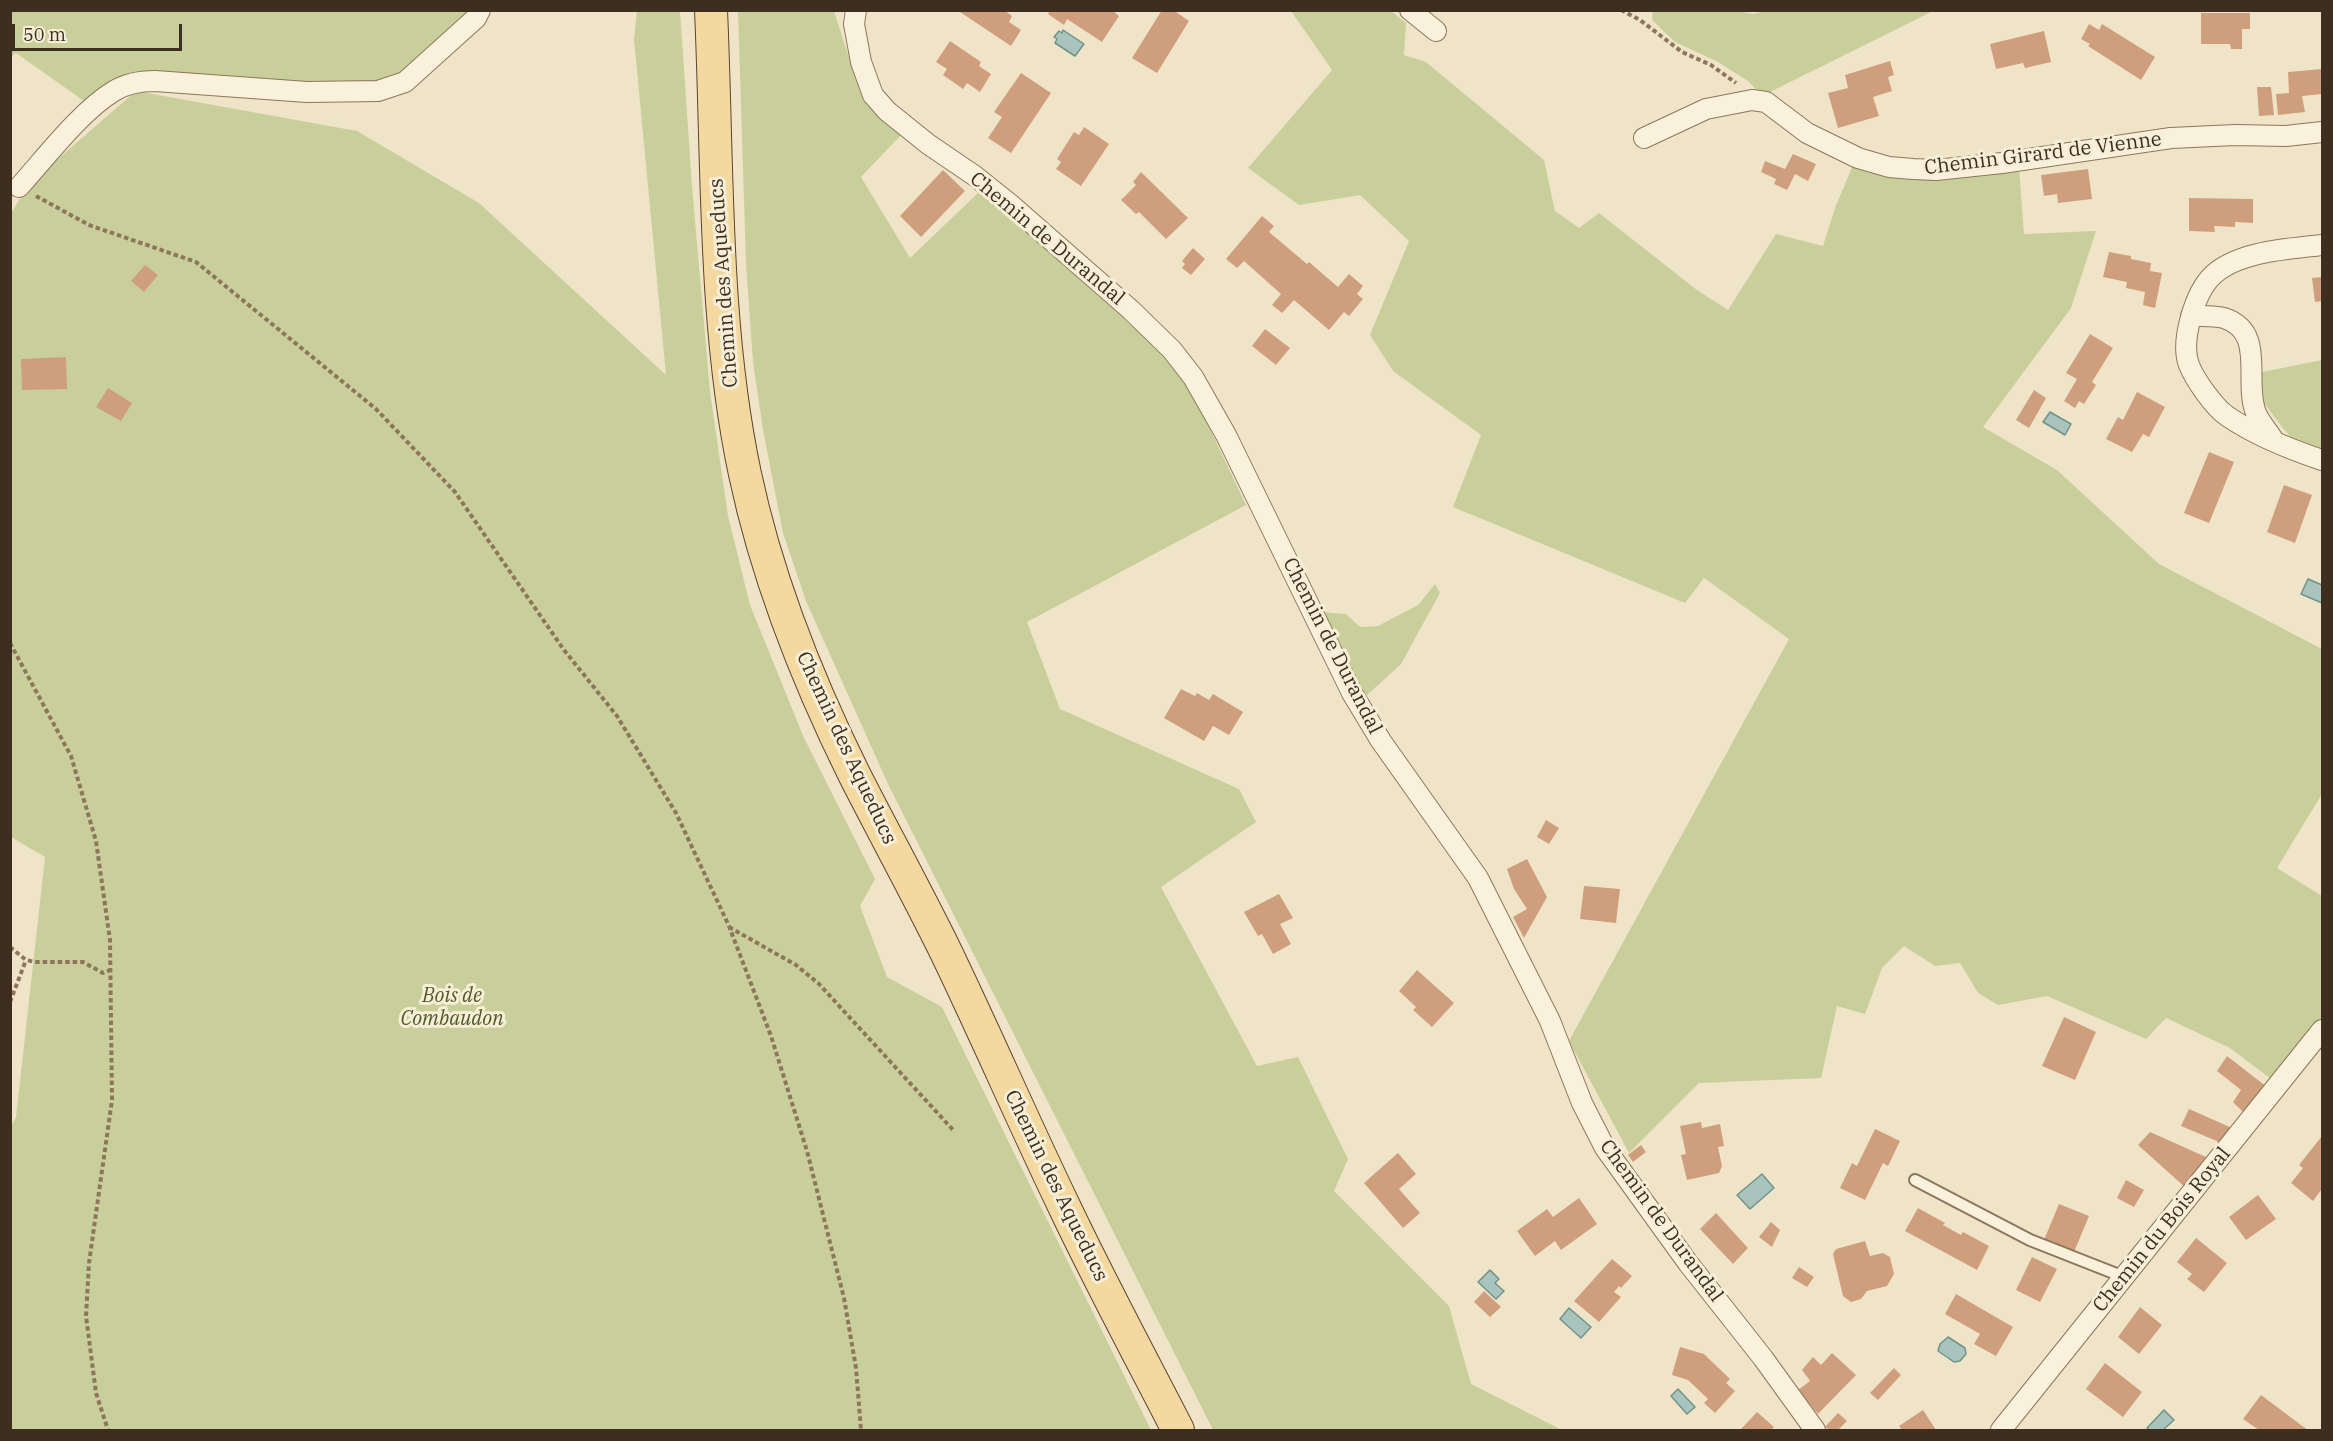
<!DOCTYPE html>
<html>
<head>
<meta charset="utf-8">
<style>
  body { margin:0 }
  #map { position:relative; width:2333px; height:1441px; overflow:hidden; background:#f0e4c8; font-family:"IBM Plex Serif",serif }
  canvas { display:block }
  .frame { position:absolute; inset:0; border:12px solid #3d2e20; pointer-events:none }
  .scale { position:absolute; left:12px; top:24px; width:170px; height:27px; box-sizing:border-box; border:3px solid #3d2e20; border-top:0; padding-left:8px; font-size:18px; line-height:21px; white-space:nowrap; color:#3d2e20; -webkit-text-stroke:4px #f7eed8; paint-order:stroke }
</style>
</head>
<body>
<div id="map">
<canvas width="2333" height="1441"></canvas>
<div class="frame"></div>
<div class="scale">50 m</div>
</div>
<script>
const c = document.querySelector('canvas').getContext('2d');
c.lineJoin = 'round';
function fillPath(path, color) {
  c.fillStyle = color;
  c.fill(path, 'evenodd');
}
function trace(path, color, width, dash) {
  c.strokeStyle = color;
  c.lineWidth = width;
  c.lineCap = dash ? 'butt' : 'round';
  c.setLineDash(dash || []);
  c.stroke(path);
}
function write(font, color, halo, rows, align = 'center') {
  c.font = font + ' "IBM Plex Serif",serif';
  c.lineWidth = 6;
  c.setLineDash([]);
  c.textBaseline = 'middle';
  c.strokeStyle = halo;
  c.fillStyle = color;
  for (const [text, x, y, turn = 0] of rows) {
    c.save();
    c.translate(x, y);
    c.rotate((+turn || 0) * Math.PI / 180);
    c.textAlign = isNaN(turn) ? turn : align;
    if (halo) c.strokeText(text, 0, 0);
    c.fillText(text, 0, 0);
    c.restore();
  }
}
const green = new Path2D(`
  M1653,10H1731L1754,14L1767,10L1933,11L1762,96L1748,81L1716,61L1675,42L1652,20Z
  M11,11H468L465,18L404,72L373,87L130,74L108,82L84,101L16,53L11,57Z
  M637,11H680L692,186L710,392L728,516L750,605L804,738L875,879L860,906L887,977L942,1007L1151,1430H11L10,1129L16,1117L45,857L11,837V213L30,183L136,91L357,131L479,203L666,375L634,39Z
  M738,11H834L859,89L867,105L901,135L861,177L910,258L980,191L1157,348L1184,382L1201,410L1246,505L1027,622L1060,709L1239,789L1256,822L1161,887L1257,1066L1298,1057L1348,1159L1334,1191L1449,1306L1471,1384L1562,1430H1213L888,784L806,601L783,533L763,430L753,362L746,264Z
  M1291,11H1391L1406,23L1404,55L1426,62L1544,160L1555,211L1579,228L1599,213L1697,290L1728,310L1776,234L1823,246L1835,208L1853,165L2019,168L2024,234L2096,231L2071,308L1983,427L2057,470L2159,564L2322,649V794L2277,868L2322,896V1023L2275,1082L2230,1048L2166,1018L2146,1039L2047,996L1998,1005L1978,993L1960,963L1935,966L1904,946L1882,968L1865,1014L1837,1006L1821,1078L1699,1083L1629,1153L1569,1041L1789,639L1704,578L1685,603L1453,507L1481,435L1393,371L1370,335L1409,241L1360,195L1299,205L1248,168L1332,70Z
  M2322,360V450L2293,440L2282,427L2264,403L2257,373Z
  M1435,584L1440,593L1401,664L1366,696L1321,612L1346,614L1360,627L1378,626L1418,605Z`);
const water = new Path2D(`
  M1063,30L1084,44L1075,56L1055,43L1057,39L1054,37L1059,31L1062,33Z
  M2050,412L2071,424L2065,435L2043,422Z
  M2308,579L2322,585V603L2301,594Z
  M1762,1174L1774,1188L1750,1209L1737,1195Z
  M1490,1270L1499,1279L1495,1283L1504,1291L1496,1299L1478,1282Z
  M1569,1308L1591,1327L1581,1338L1560,1319Z
  M1948,1337L1965,1348L1966,1354L1960,1361L1954,1362L1938,1351L1940,1344Z
  M1678,1389L1695,1407L1687,1414L1671,1396Z
  M2164,1410L2174,1420L2163,1430H2150L2147,1428Z`);
const building = new Path2D(`
  M957,10H1004L1012,16L1009,22L1021,30L1011,46Z
  M1050,10H1112L1119,16L1102,42L1067,19L1064,25L1048,14Z
  M1162,10H1173L1189,21L1157,73L1132,58Z
  M2201,13H2250V29H2242V49H2231L2230,44H2201Z
  M2089,24L2099,30L2102,24L2155,57L2141,80L2088,46L2090,44L2081,39Z
  M2044,31L2051,62L2025,68L2023,63L1996,69L1990,44Z
  M950,41L981,62L979,66L991,74L980,92L967,83L963,89L943,75L947,69L936,62Z
  M1890,61L1894,75L1888,77L1892,91L1873,97L1879,116L1838,128L1828,93L1848,88L1845,75Z
  M2322,69V94L2302,96L2305,112L2278,115L2276,94L2289,93L2288,72Z
  M1021,73L1051,93L1011,153L988,138L1002,117L994,112Z
  M2257,87H2271L2274,115L2259,116Z
  M1084,127L1109,144L1081,186L1056,169L1061,162L1057,159L1074,132L1079,135Z
  M1793,154L1816,164L1808,181L1795,174L1787,190L1774,184L1776,179L1761,172L1765,161L1785,169Z
  M2088,169L2092,199L2058,203L2057,194L2044,196L2041,175Z
  M943,170L965,191L921,237L900,216Z
  M1141,172L1188,218L1166,239L1139,212L1136,214L1121,200L1136,185L1133,182Z
  M2189,198L2253,199V223L2235,222V227L2214,226L2215,232L2189,231Z
  M1262,216L1274,226L1269,232L1307,264L1309,262L1338,287L1349,274L1363,286L1357,294L1363,299L1349,316L1344,312L1329,330L1294,300L1282,313L1272,305L1281,294L1244,261L1237,268L1226,259Z
  M1193,248L1205,259L1191,275L1182,268L1185,264L1182,261Z
  M2109,252L2131,256V259L2151,263L2150,271L2162,273L2155,308L2143,305L2145,292L2126,288L2127,282L2103,277Z
  M145,265L158,275L144,292L131,281Z
  M2322,277V301L2315,302L2312,278Z
  M1265,329L1290,348L1276,365L1252,346Z
  M2090,334L2113,348L2092,382L2096,385L2084,404L2079,401L2075,408L2064,401L2077,379L2066,373Z
  M66,357L67,389L22,390L21,359Z
  M108,388L132,403L121,421L96,407Z
  M2034,390L2046,398L2029,428L2016,420Z
  M2137,392L2165,407L2149,437L2143,434L2132,452L2106,439L2118,417L2123,420Z
  M2209,452L2234,462L2209,523L2184,513Z
  M2284,485L2312,495L2295,543L2267,532Z
  M1181,689L1195,696L1197,693L1209,700L1213,694L1243,712L1229,735L1213,726L1204,741L1164,718Z
  M1546,820L1559,828L1549,844L1537,837Z
  M1527,859L1547,897L1524,938L1513,917L1527,909L1514,889L1507,869Z
  M1584,886L1620,889L1616,923L1580,919Z
  M1279,894L1293,918L1280,924L1291,944L1273,954L1262,934L1258,936L1244,912Z
  M1417,970L1454,1003L1432,1027L1413,1010L1416,1007L1399,991Z
  M2064,1017L2096,1032L2075,1080L2042,1066Z
  M2227,1056L2267,1087L2245,1114L2233,1102L2241,1090L2217,1071Z
  M2189,1109L2232,1128L2219,1142L2181,1126Z
  M1701,1122L1702,1128L1720,1124L1724,1146L1718,1147L1722,1166L1719,1173L1687,1180L1681,1155L1686,1154L1680,1126Z
  M1875,1129L1900,1141L1888,1166L1883,1163L1865,1200L1840,1188L1852,1163L1857,1166Z
  M2150,1132L2206,1157L2186,1188L2138,1145Z
  M2322,1136V1189L2313,1201L2291,1183L2303,1168L2299,1165Z
  M1641,1145L1646,1152L1633,1162L1628,1155Z
  M1398,1153L1416,1174L1399,1189L1420,1213L1403,1228L1364,1183Z
  M2126,1180L2144,1190L2134,1207L2117,1198Z
  M2258,1195L2276,1219L2246,1240L2229,1217Z
  M1579,1198L1597,1224L1561,1250L1555,1241L1535,1256L1517,1231L1547,1209L1553,1217Z
  M2059,1204L2089,1216L2074,1252L2044,1240Z
  M1918,1208L1945,1223L1943,1225L1961,1235L1963,1232L1989,1246L1977,1270L1905,1231Z
  M1716,1213L1748,1248L1733,1264L1700,1229Z
  M1771,1222L1780,1230L1772,1247L1759,1237Z
  M2196,1238L2227,1263L2204,1292L2187,1279L2192,1274L2177,1262Z
  M1865,1241L1870,1256L1883,1253L1890,1257L1894,1274L1887,1286L1867,1291L1861,1299L1851,1302L1843,1296L1833,1254L1836,1249Z
  M2032,1257L2057,1269L2040,1302L2016,1290Z
  M1612,1259L1632,1276L1621,1288L1619,1286L1614,1292L1621,1297L1599,1322L1574,1301Z
  M1799,1267L1814,1277L1807,1287L1792,1278Z
  M1484,1291L1501,1307L1490,1317L1474,1302Z
  M1956,1294L2013,1327L1996,1356L1974,1344L1980,1334L1945,1314Z
  M2140,1307L2162,1325L2139,1354L2118,1337Z
  M1680,1347L1704,1354L1730,1379L1726,1383L1735,1391L1715,1413L1704,1403L1708,1399L1688,1380L1672,1375Z
  M1832,1353L1856,1375L1818,1414L1798,1390L1810,1381L1802,1370L1813,1357L1821,1365Z
  M2105,1363L2142,1392L2123,1417L2086,1389Z
  M1894,1368L1901,1375L1878,1400L1870,1393Z
  M2261,1395L2301,1425L2308,1430H2259L2243,1419Z
  M1923,1410L1936,1430H1902L1899,1426Z
  M1757,1412L1774,1427L1771,1430H1742L1741,1429Z
  M1838,1413L1847,1421L1838,1430H1829L1825,1427Z`);
const path = new Path2D(`
  M1621,10L1640,20L1682,52L1711,65L1736,83
  M36,196L89,225L196,262L376,409L455,492L564,650L617,716L676,813L729,926L771,1036L807,1151L844,1298L856,1368L861,1430
  M10,643L71,756L96,841L110,940L112,1100L89,1263L86,1316L96,1393L108,1430
  M729,927L796,965L819,984L954,1131
  M10,947L26,960L35,962H83L103,973L110,970
  M10,1002L26,960`);
const service = new Path2D(`
  M1915,1180L2030,1240L2124,1277`);
const minor = new Path2D(`
  M856,10L854,24L861,62L873,95L887,111L928,144L975,176L1010,204L1131,310L1172,350L1193,377L1226,435L1352,693L1381,741L1478,878L1550,1021L1582,1103L1605,1148L1688,1263L1763,1358L1815,1430
  M1410,10L1436,31
  M1644,138L1706,109L1752,100L1766,102L1807,133L1858,158L1889,167L1913,169L1936,170L2002,163L2171,138L2235,135L2286,136L2322,132
  M19,187C46,157 81,111 114,91C127,83 141,81 155,81L307,92L378,91L405,82L476,18L480,10
  M2322,245C2289,249 2239,251 2213,275C2195,292 2180,341 2189,365C2195,380 2214,407 2227,416C2256,436 2289,449 2322,460
  M2191,316C2201,316 2214,315 2224,318C2267,332 2243,381 2256,413C2260,423 2269,432 2274,441
  M2001,1430L2322,1030`);
const primary = new Path2D(`
  M711,10C718,163 713,324 745,474C767,578 807,679 854,774C884,833 916,891 945,950C986,1035 1023,1121 1064,1206C1100,1282 1140,1356 1178,1430`);
const streetNames = [
  ["Chemin Girard de Vienne",2043,154,-7],
  ["Chemin de Durandal",1047,239,40],
  ["Chemin des Aqueducs",724,283,-94],
  ["Chemin de Durandal",1332,646,63],
  ["Chemin des Aqueducs",846,748,65],
  ["Chemin des Aqueducs",1056,1186,64],
  ["Chemin de Durandal",1661,1221,54],
  ["Chemin du Bois Royal",2162,1230,-51]
];
const parkNames = [
  ["Bois de",452,996],
  ["Combaudon",452,1019]
];
fillPath(green, '#c9cf9b');
fillPath(water, '#a9c4bc');
trace(water, '#6f938a', 1.5);
fillPath(building, '#cf9f7d');
trace(service, '#8d765c', 14);
trace(minor, '#8d765c', 22);
trace(primary, '#5b4430', 34);
trace(path, '#8d765c', 4, [4.5, 3]);
trace(service, '#faf1dc', 10);
trace(minor, '#faf1dc', 20);
trace(primary, '#f3d9a0', 32);
write('20px', '#3d2e20', '#f7eed8', streetNames);
write('italic 20px', '#4d5a26', '#f7eed8', parkNames);
</script>
</body>
</html>
